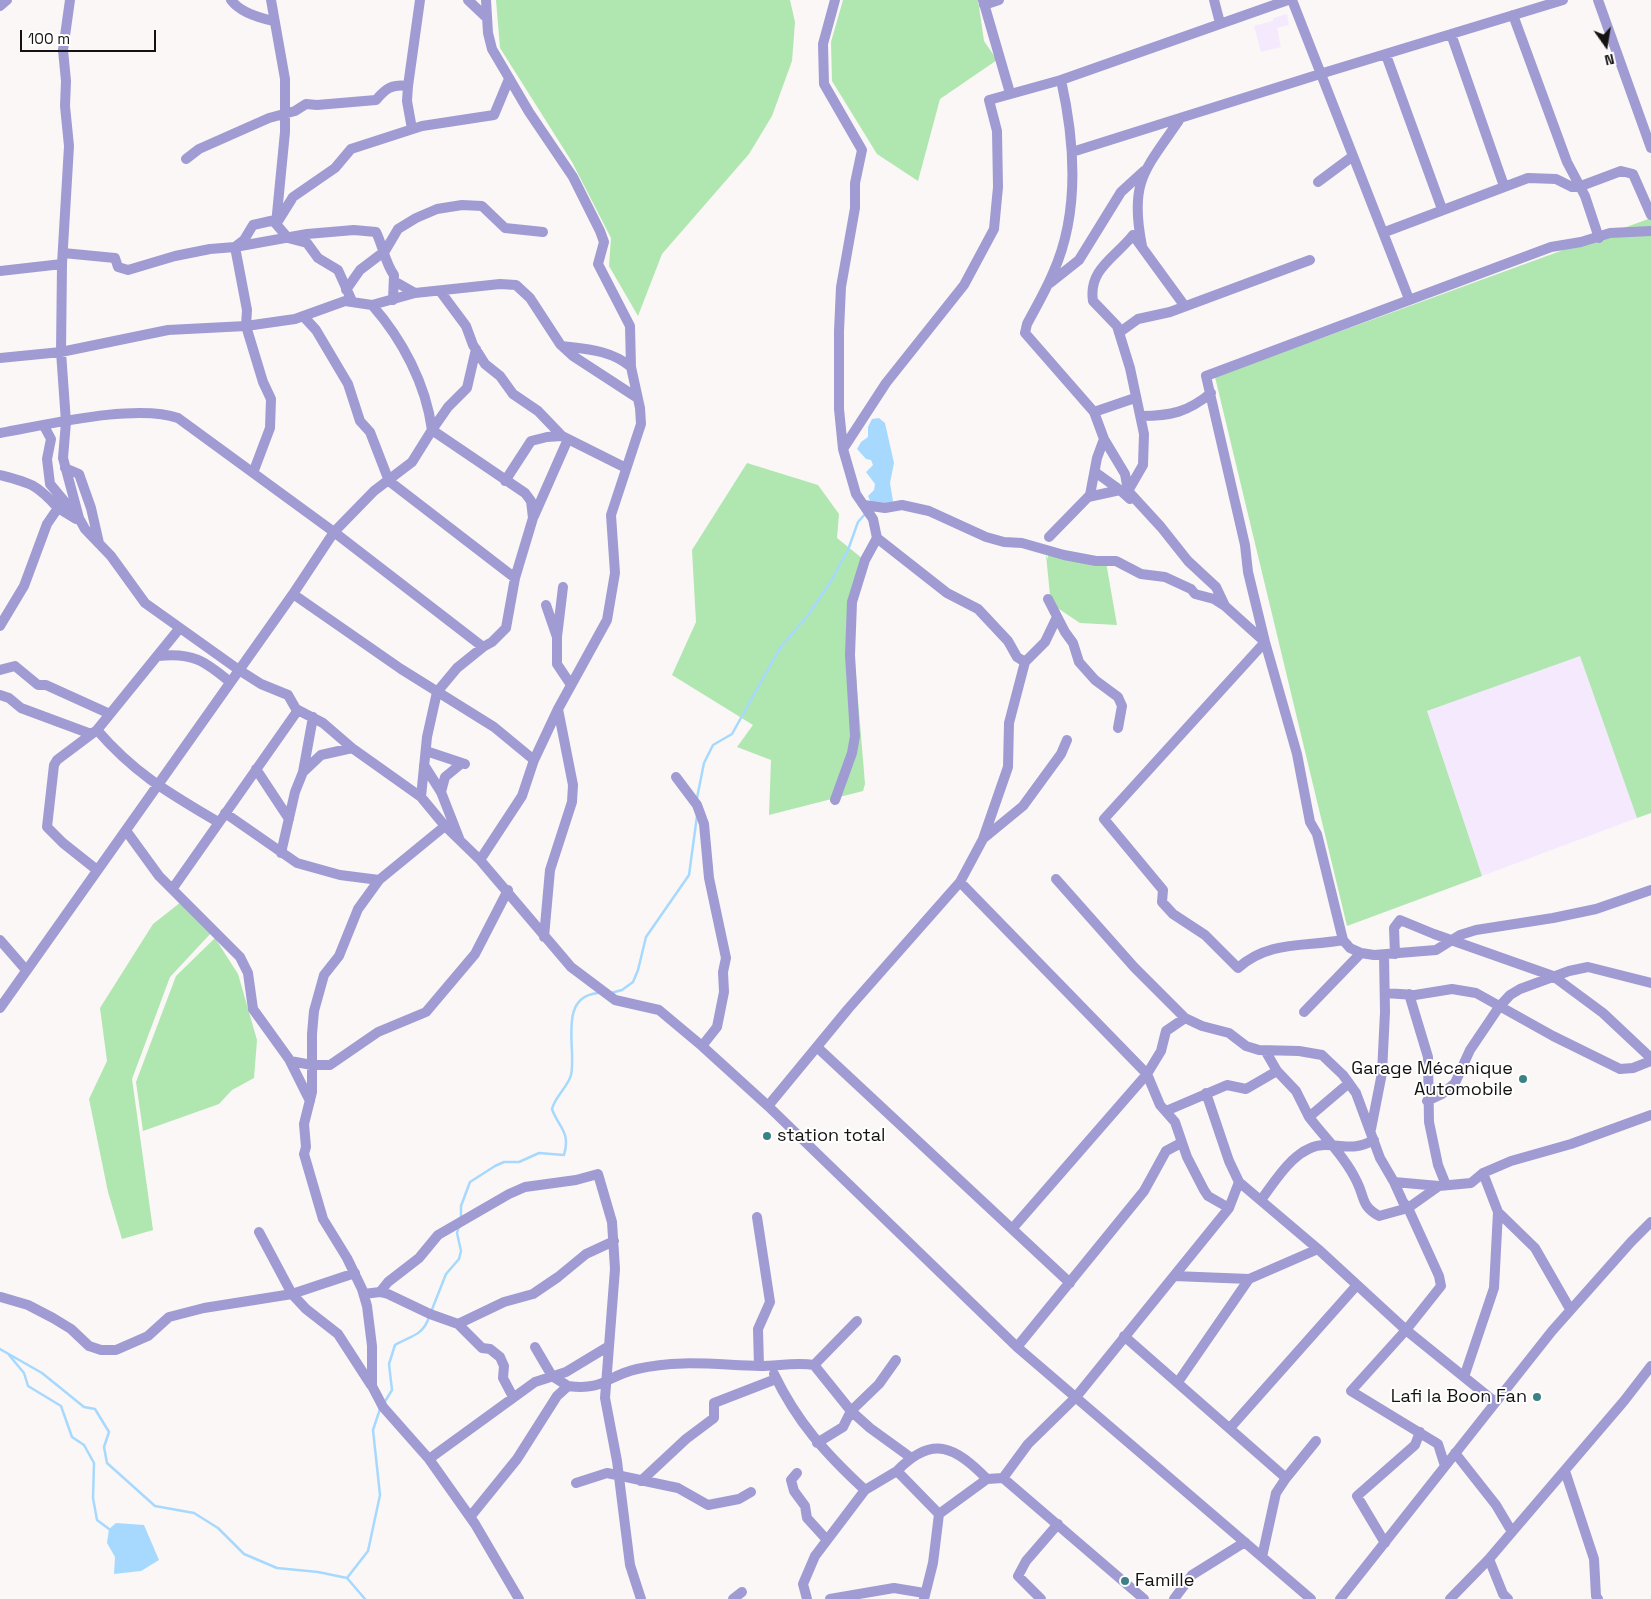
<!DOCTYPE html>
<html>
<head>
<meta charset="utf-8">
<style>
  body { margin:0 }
  #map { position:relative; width:1651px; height:1599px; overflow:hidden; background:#fbf7f6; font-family:"Space Grotesk",sans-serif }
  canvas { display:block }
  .north { position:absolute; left:1581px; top:20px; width:50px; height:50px; -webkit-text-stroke:4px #fff; paint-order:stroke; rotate:167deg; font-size:14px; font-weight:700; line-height:20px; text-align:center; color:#141312 }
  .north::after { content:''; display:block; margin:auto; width:18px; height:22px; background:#141312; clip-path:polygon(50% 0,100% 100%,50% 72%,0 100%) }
  .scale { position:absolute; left:20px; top:30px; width:136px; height:22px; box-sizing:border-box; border:2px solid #141312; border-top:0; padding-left:6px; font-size:15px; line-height:18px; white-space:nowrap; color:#141312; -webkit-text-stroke:4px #fff; paint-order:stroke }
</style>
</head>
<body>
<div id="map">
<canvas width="1651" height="1599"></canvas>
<div class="north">N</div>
<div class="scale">100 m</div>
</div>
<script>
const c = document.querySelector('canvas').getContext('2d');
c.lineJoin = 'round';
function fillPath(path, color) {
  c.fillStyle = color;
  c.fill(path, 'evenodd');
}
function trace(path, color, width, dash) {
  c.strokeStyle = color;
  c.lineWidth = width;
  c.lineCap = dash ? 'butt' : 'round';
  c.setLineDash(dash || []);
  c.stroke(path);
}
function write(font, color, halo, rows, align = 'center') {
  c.font = font + ' "Space Grotesk",sans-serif';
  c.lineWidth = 4;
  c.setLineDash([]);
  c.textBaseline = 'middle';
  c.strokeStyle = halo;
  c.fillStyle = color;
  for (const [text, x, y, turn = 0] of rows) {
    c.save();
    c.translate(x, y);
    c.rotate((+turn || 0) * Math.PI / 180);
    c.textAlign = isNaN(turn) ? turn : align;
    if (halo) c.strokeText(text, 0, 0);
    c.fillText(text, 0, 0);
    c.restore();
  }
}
const industrial = new Path2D(`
  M1287,14L1289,25L1277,28L1281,47L1261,52L1254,26L1273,21V18Z
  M1580,655L1637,818L1482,876L1427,711Z`);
const green = new Path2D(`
  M496,0H790L795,22L792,61L772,116L749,154L662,254L638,316L609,266L611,238L572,162L500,48Z
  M843,0H978L984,41L997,60L940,99L918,181L877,154L832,81L831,42Z
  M1651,218V813L1637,818L1580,656L1427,711L1482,876L1347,926L1215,377Z
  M747,463L818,485L839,514L837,538L863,559L850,603L865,784L863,791L769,815L771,760L737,747L753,725L672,675L696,622L692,550Z
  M1048,552L1106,562L1117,625L1080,623L1053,605L1050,595L1046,555L1048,559Z
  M181,902L212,932L170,977L132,1079L153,1230L122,1239L108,1192L89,1099L107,1061L100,1008L153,924Z
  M215,938L238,974L257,1040L254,1078L232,1090L219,1104L143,1131L136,1082L176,976Z`);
const water = new Path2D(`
  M879,418L885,423L894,463L890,483L893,501L891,504L871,503L868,496L874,490L875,484L866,472L873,465L871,460L866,459L857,449L861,442L868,437V427L872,419Z
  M116,1523L144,1525L159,1560L141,1571L114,1574L115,1557L107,1543L109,1529Z`);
const stream = new Path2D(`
  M697,798L704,763L713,745L732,734L780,648L808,615L830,583L848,550L858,522L866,513
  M611,993L622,990L633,982L638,970L646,937L689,875L697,816
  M461,1218V1206L470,1182L495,1166L504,1162H519L539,1153L564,1155C571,1131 558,1127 552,1109C555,1096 568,1087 571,1075C577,1049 557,997 598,993
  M431,1312L446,1274L459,1259L461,1251L457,1233L459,1226
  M0,1349L42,1373L84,1407L95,1409L109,1432L104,1447L107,1463L155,1506L194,1513L218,1528L244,1554L277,1568L318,1572L347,1578L365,1599
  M9,1355L24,1373L28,1386L61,1406L72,1437L84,1445L94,1463L93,1498L97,1520L109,1529
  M384,1403L392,1390L389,1364L395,1345C410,1336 423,1336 429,1317
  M347,1578L368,1551L380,1495L373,1430L380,1409`);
const minor = new Path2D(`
  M70,0L63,50L66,81L65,106L69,146L62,264L61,352L66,422L63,458L79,518
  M231,0C240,12 259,18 274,21
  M271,0L285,79V132L276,224L288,238L307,243L318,258L338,270L352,301
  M468,0L487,18
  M835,0L823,44L824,84L862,150L855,183V208L841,287L839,331V409L843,449L856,494L873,519L877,538L947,593L978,609L1008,641L1017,657L1025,662
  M983,0L1010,93
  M1214,0L1220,23
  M1292,0L1409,299
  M1598,0L1651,148
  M984,5L999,0
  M0,6L7,0
  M1513,15L1567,162L1585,196L1599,238
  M1451,34L1504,186
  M1386,55L1442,209
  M1061,80C1075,142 1080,213 1053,273C1046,290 1036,307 1027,324L1025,333L1094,412L1104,439L1125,474L1128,491L1161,527L1188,561L1216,587L1225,606
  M412,129L407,101L408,86L420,0
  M1072,152L1320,74L1563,0
  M186,159L199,149L269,118L295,111L306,104L317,105L376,100C386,88 392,84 408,86
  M1318,182L1353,156
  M278,221L293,197L335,168L351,149L422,126L494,115L509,79
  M1651,231L1610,233L1581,242L1551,247L1206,376L1245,545L1248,572L1265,642L1297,754L1310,822L1317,834L1343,940L1350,948L1361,953L1374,955L1436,950L1460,935L1476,930L1553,918L1596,909L1651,890
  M1385,232L1528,178L1556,179L1572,187L1581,186L1621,171L1633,174L1651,215
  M1142,246C1129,181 1145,170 1180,119
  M63,253L115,258L118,267L128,270L175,256L210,249L235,247L244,240L253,225L275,220
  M0,271L62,264
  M394,281L415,293
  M1050,283L1079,260L1121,192L1144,171
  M346,290L360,270L385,251L398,229L416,218L437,209L462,205L482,206L505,228L543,232
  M440,291L466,326L473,345L485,364L500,376L513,394L538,411L562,436
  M372,305C402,339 426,384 432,430
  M304,317L316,330L348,384L360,421L370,432L389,481L515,578
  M1120,332L1138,319L1170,312L1310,260
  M562,346C586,349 611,350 631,367
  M0,358L61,352L168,330L246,326L295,319L345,301L372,305L415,293L500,284L516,285L530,298L560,344L573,356L636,397
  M1094,412L1135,398
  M1141,416C1171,416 1188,412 1211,393
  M44,426L51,439L47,459L50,484L80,520L85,529L111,556L145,603L239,670L261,684L288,695L296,709L323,723L352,748L421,797L445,826L480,860L571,967L615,1000L659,1010L702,1046L768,1106L1017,1347L1311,1599
  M432,430L448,407L467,388L476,349
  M0,433C46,425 136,403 178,418L334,532L483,647L457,668L437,692L427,737L421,797
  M843,449L886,383L964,285L994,229L998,187L997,131L989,100L1061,80L1288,0
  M65,468L79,474L91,508L99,543
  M1095,472L1120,490H1123
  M253,473L270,428L271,399L263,382L246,326L247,310L235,247L307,234L354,230L376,232C383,246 385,263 394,275L393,300
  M0,475C31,483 36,484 58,508
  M505,481L531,441L547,437L562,436L626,468
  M1128,491L1143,465L1144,434L1130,368L1117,326L1093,301C1088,269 1116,257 1133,235L1184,305
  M1088,497L1120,490L1130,499
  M864,505L885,508L902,505L929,511L986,537L1004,542L1022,543L1064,555L1096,561H1116L1141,574L1165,577L1191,589L1195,594L1214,599L1225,606L1265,642L1104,819L1163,890L1162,902L1173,914L1205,935L1238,968C1269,940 1306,947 1343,940
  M534,516L568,439
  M1049,537L1090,495L1097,458L1104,439
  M293,594L401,669L494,727L534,760
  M1048,599L1065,632L1073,643L1079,662L1095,680L1118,697L1122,706L1118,728
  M546,605L557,637L563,587
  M0,626L24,586L47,524L58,508L76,519
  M557,637V664L571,685
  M158,656C192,652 205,661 230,682
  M0,670L15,666L38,685H46L110,714
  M0,695L9,698L21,708L91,734
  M97,730C135,774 169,793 218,822
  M426,751L465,764
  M424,765L441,792
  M256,769L289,819
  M303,772L321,755L352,748
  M676,777L697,805L704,824L709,878L726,958L723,972L724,992L717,1027L702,1046
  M835,800L852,753L855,736L850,655L852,602L865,560L877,538
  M225,813L297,863L340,875L379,880
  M127,832L159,876L240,957L248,973L253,1009L289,1059L310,1101
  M459,838L441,792L445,777L462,763
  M984,838L1023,806L1061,754L1067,740
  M281,853L295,792L303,772L313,717
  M480,860L522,796L534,760L558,709L607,620L615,573L611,515L641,424L640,408L631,367L630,326L598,264L604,242L600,231L573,177L529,112L492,49L488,33L486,0
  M97,870L63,843L47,827L54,765L57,760L97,730L179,629
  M1056,879L1134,967L1185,1018L1202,1026L1229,1033L1246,1046L1259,1050L1299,1051L1322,1055L1343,1075L1356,1093L1380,1158L1394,1182L1439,1186
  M960,882L1147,1074L1160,1105L1175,1122L1187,1157L1204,1190L1208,1196L1229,1208
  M173,888L298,710
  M544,937L550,870L572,802L573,785L558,709
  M0,940L26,970
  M1395,954L1394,928L1400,920L1434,934L1553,976L1603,1013L1651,1058
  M1385,993L1415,995L1452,989L1476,993L1553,1036L1620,1069L1633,1068L1651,1061
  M1409,994L1428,1057L1429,1122L1438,1165L1446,1185
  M0,1008L293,594L334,532L374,491L412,462L432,430L525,493L531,501L533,518L515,578L506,628L492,642L483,647
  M1304,1012L1361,953
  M818,1048L1070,1283
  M1266,1052L1277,1071L1296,1091L1309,1117
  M290,1061L312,1065H330L378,1032L426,1012L475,954L508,890
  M1349,1083L1309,1117C1325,1138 1346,1158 1357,1182C1365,1198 1361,1206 1379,1216L1408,1208L1403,1202L1394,1182
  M1206,1093L1229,1161L1239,1182L1318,1249L1406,1330L1495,1402
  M1427,1101L1442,1094L1455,1083L1470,1050L1499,1007L1510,995L1520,989L1569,971L1588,967L1651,983
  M768,1106L848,1009L960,882L983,839L1008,767L1009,723L1025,662L1045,642L1057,617
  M1166,1111L1227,1085L1246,1089L1277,1071
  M1371,1129L1382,1073L1385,1012L1384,955
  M1483,1173L1498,1212L1535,1248L1570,1309
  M1261,1200C1276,1180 1296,1145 1325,1145C1346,1145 1353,1151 1374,1140
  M757,1217L770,1302L758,1329L759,1366
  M1012,1229L1147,1074L1161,1051L1166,1031L1185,1018
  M355,1273L292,1294L306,1309L338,1334L371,1385
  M1174,1276L1249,1279L1318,1249
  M380,1292L388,1282L419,1258L438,1235L509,1194L525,1187L576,1180L598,1174L612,1222L615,1269L605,1398L617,1461L630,1565L641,1599
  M364,1294L380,1292L388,1294L430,1314L458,1324L482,1348L490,1349L500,1357L504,1366L503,1378L513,1397
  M1,1297L28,1305L53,1318L71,1329L89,1346L101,1350H116L148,1336L169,1317L204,1308L292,1294L259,1232
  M458,1324L504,1302L533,1294L558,1277L586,1254L614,1241
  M1124,1336L1286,1478L1276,1493L1262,1557
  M1017,1347L1144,1191L1166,1151L1181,1143
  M814,1365L851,1411L870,1428L910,1457
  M774,1374C797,1422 826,1454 865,1490
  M1464,1377L1494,1288L1498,1212
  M1178,1382L1249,1279
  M568,1386C604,1391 606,1376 637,1369C678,1359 719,1365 760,1366C778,1366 796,1362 814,1365L857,1321
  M1230,1428L1357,1285
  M817,1443L843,1427L851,1411L879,1384L896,1360
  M1455,1453L1496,1505L1512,1532L1489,1559L1503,1594L1508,1599
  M429,1459L383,1407L372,1386V1346L367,1306L362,1289L347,1258L323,1219L304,1154L306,1147L304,1124L312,1092V1034L314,1011L324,975L339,956L358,909L379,880L445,826
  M1445,1466L1438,1444L1351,1391L1406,1330L1441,1286L1439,1276L1408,1208L1439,1186L1471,1183L1483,1173L1511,1161L1571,1144L1651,1115
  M897,1471C933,1434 955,1447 987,1479
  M1565,1471L1594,1559L1596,1596L1598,1599
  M797,1473L791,1480L794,1491L805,1506L807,1518L827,1540
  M1003,1478L1028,1444L1076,1397L1229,1208L1239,1182
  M1286,1478L1316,1441
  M641,1481L686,1439L714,1418V1403L776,1379
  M576,1483L607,1473L678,1488L708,1505L739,1499L751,1492
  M470,1517L517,1459L557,1396L568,1386L552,1376L535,1347
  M1512,1532L1624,1401L1651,1366
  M1385,1543L1357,1496L1415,1445L1420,1432
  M519,1599L475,1524L429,1459L535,1382L566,1372L609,1346
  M733,1599L742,1592
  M807,1599L803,1584L815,1556L865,1490L897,1471L939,1514
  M830,1599L894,1588L924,1593
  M924,1599L933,1563L939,1514L987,1479L1003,1478L1144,1599
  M1041,1599L1018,1576L1026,1561L1058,1524
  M1174,1599L1192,1575L1245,1542
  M1340,1599L1552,1331L1631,1242L1651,1222
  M1450,1599L1489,1559`);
const markers = [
  [1523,1079,5,"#3a8283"],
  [767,1136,5,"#3a8283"],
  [1537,1397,5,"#3a8283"],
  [1125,1581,5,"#3a8283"]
];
const poiNames = [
  ["Garage Mécanique",1513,1069],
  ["Automobile",1513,1090],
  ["station total",777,1136,"left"],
  ["Lafi la Boon Fan",1527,1397],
  ["Famille",1135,1581,"left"]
];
fillPath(industrial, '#f5e9fd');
fillPath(green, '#b0e6b0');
fillPath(water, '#a7d9fe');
trace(stream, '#a7d9fe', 2.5);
trace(minor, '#a09bd3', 10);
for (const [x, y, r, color] of markers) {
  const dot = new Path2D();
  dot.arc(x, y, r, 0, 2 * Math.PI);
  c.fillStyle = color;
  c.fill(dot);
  trace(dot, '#fff', 2);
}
write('18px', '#141312', '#fff', poiNames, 'right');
</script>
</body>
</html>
